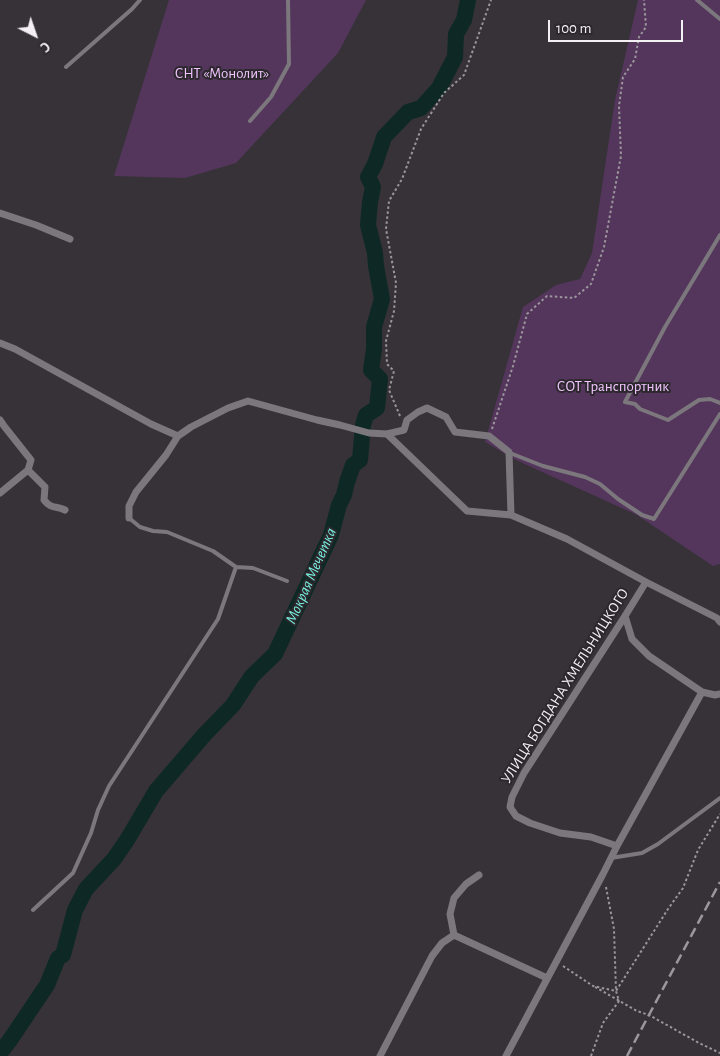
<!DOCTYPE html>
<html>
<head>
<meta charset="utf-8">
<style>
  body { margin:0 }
  #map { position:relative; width:720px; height:1056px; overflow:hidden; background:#363238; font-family:"Alegreya Sans",sans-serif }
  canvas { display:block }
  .north { position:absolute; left:10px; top:10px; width:50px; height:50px; -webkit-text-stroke:4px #2c282e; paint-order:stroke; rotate:139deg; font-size:14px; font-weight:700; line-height:20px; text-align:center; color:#f3f0f4 }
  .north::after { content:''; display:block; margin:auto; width:18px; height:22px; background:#f3f0f4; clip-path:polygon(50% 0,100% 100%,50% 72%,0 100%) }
  .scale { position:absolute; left:548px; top:20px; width:135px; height:22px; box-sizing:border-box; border:2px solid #f3f0f4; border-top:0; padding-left:6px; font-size:15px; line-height:18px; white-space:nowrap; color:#f3f0f4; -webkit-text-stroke:4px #2c282e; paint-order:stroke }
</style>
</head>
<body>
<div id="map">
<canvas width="720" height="1056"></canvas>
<div class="north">С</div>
<div class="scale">100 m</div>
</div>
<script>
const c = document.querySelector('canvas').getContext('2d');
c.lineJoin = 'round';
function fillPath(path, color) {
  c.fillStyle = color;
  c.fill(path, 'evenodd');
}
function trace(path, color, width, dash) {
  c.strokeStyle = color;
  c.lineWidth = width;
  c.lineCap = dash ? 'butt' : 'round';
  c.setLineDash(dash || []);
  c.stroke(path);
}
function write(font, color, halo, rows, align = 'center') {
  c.font = font + ' "Alegreya Sans",sans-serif';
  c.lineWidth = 4;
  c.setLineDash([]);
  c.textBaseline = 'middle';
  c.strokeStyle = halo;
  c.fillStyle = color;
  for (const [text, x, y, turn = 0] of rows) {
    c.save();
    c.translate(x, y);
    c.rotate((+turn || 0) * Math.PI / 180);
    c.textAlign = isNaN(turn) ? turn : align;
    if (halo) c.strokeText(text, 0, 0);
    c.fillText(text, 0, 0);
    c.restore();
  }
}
const green = new Path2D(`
  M169,0H366L338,53L236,163L185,178L114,176Z
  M638,0H720V564L713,566L637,515L516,460L485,442L523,307L556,285L580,279L592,253L615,100Z`);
const river = new Path2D(`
  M0,1053L10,1040L47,985L58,958L63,955L75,910L86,889L114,859L127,840L156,791L204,735L233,705L252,676L275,654L331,535L339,505L344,495L347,482L353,465L360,460L363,425L366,415L377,408L380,379L371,370L374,349V327L382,299L376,266L375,253L368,225L370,202L373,187L368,177L375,164L384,137L408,112L421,108L439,88L455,57L456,34L464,20L468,0`);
const path = new Path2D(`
  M400,416L389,390L394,371L387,364L386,341L394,311L396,283L386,229L389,201L402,179L421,129L444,93L464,75L491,0
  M492,429L513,366L527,314L547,296L574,298L591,284L604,247L621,156L619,106L623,77L635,59L639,37L646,27L644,0
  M563,966L593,986L616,991L668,909L683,888L698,850L720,814
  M595,987L637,1011L649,1015L699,1043L720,1053
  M591,1056L603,1023L619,1001L616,991L614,929L606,887`);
const service = new Path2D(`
  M697,0L720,19
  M66,67L132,9L140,0
  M250,121L271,97L289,64L288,0
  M720,235L665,327L625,402L635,404L640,409L668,420L699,400L710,399L720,403
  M510,453L543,466L585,477L600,484L618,499L642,515L654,519L720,414
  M129,518L140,527L153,531L167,532L213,551L236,567L253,568L287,581
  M611,858L642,853L658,844L720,798
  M33,910L73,873L91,833L98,810L109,786L218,619L236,567`);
const minor = new Path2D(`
  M0,213L36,225L70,239
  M0,343L15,349L151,424L178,436L191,427L228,408L248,401L317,420L340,425L369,433L387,434L404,430L407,420L418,412L427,408L446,417L455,432L489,436L509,452L511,515
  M0,420L4,426L31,460L28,470L45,487L44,500C52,510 55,505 65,510
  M387,434L467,511L511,515L567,539L646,582L717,618L720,622
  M0,493L28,470
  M129,518V506L136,492L166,455L178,436
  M625,616L632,639L649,656L702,692L715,695L720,694
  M617,846L591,837L560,833L530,823L516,816L510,807L512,797L524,773L625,616L646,582
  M454,935L547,978
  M380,1056L432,956L442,943L454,935L450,914L454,898L466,884L479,875
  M506,1056L603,874L617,846L702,692`);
const rail = new Path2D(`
  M627,1056L720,882`);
const parkNames = [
  ["СНТ «Монолит»",222,73],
  ["СОТ Транспортник",613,386]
];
const streetNames = [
  ["УЛИЦА БОГДАНА ХМЕЛЬНИЦКОГО",565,686,-58]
];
const waterNames = [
  ["Мокрая Мечетка",311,576,-66]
];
fillPath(green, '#54365c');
trace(river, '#0e2925', 16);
trace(path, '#9a969b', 2, [2.5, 2.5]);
trace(service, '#7c777d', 4);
trace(minor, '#7c777d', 7);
trace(rail, '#9b989d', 2.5, [10, 5]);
write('15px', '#f0c4fd', '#2c282e', parkNames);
write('15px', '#f3f0f4', '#2c282e', streetNames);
write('italic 16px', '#77f1df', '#2c282e', waterNames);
</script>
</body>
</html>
